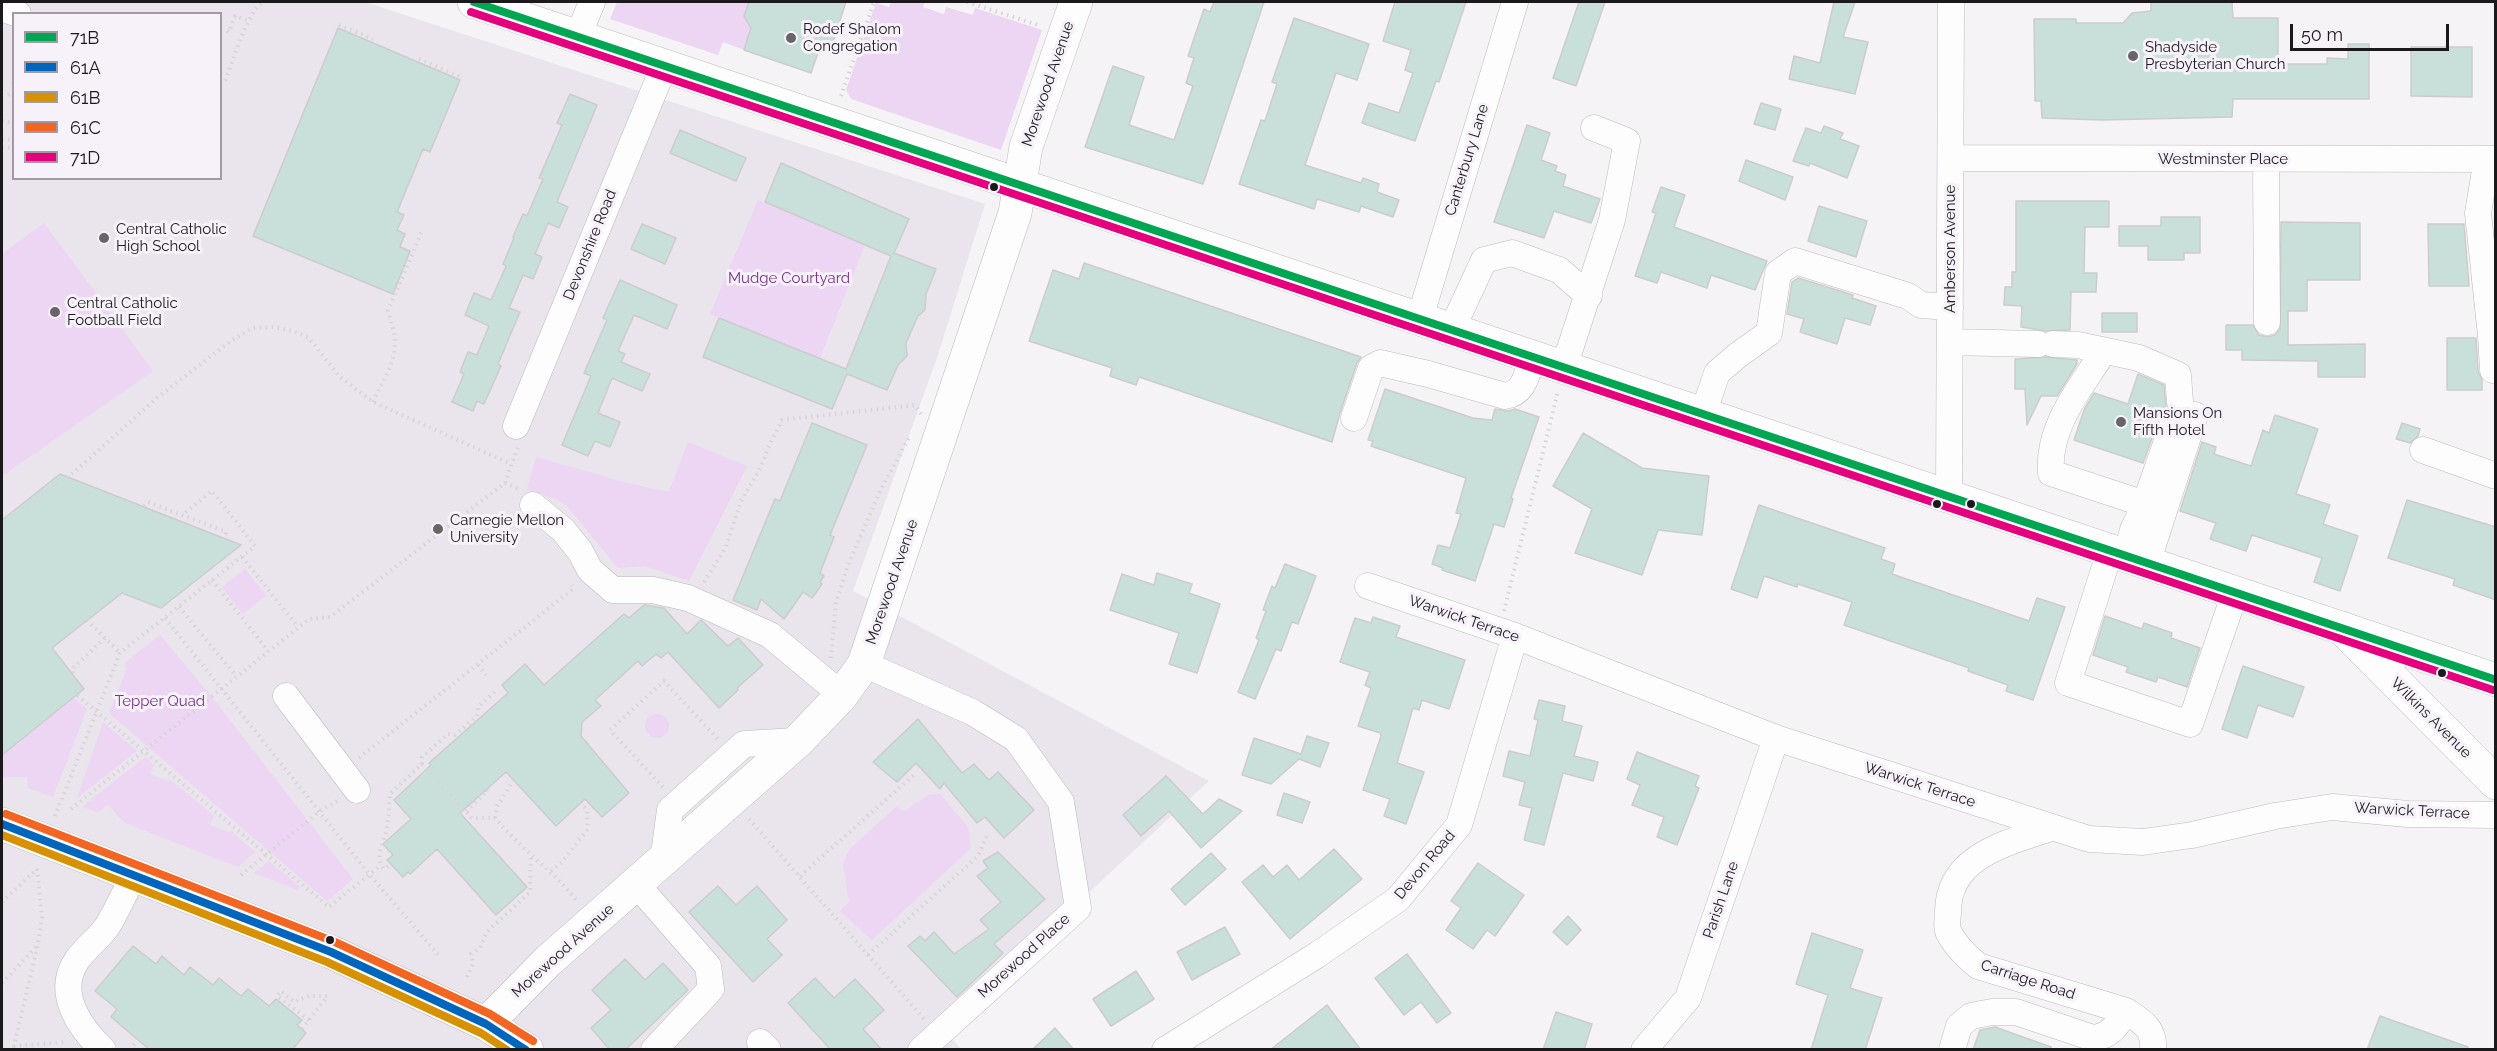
<!DOCTYPE html>
<html>
<head>
<meta charset="utf-8">
<style>
  body { margin:0 }
  #map { position:relative; width:2497px; height:1051px; overflow:hidden; background:#f6f3f7; font-family:Raleway,sans-serif }
  canvas { display:block }
  .frame { position:absolute; inset:0; border:3px solid #1b191c; pointer-events:none }
  .legend { position:absolute; left:12px; top:12px; width:210px; height:168px; box-sizing:border-box; background:#f7f1f9; border:2px solid #9f9ba1; margin:0; padding:8px 10px; list-style:none; font-size:18px; color:#1b191c }
  .legend li { display:flex; align-items:center; gap:12px; height:30px }
  .legend b { width:30px; border:2px solid #9f9ba1 }
  .scale { position:absolute; left:2290px; top:24px; width:159px; height:27px; box-sizing:border-box; border:3px solid #1b191c; border-top:0; padding-left:8px; font-size:18px; line-height:21px; white-space:nowrap; color:#1b191c; -webkit-text-stroke:4px #f7f1f9; paint-order:stroke }
</style>
</head>
<body>
<div id="map">
<canvas width="2497" height="1051"></canvas>
<div class="frame"></div>
<ul class="legend">
<li><b style="height:8px;background:#00a651"></b>71B</li>
<li><b style="height:8px;background:#0065bd"></b>61A</li>
<li><b style="height:8px;background:#d69104"></b>61B</li>
<li><b style="height:8px;background:#f26522"></b>61C</li>
<li><b style="height:8px;background:#e5007d"></b>71D</li>
</ul>
<div class="scale">50 m</div>
</div>
<script>
const c = document.querySelector('canvas').getContext('2d');
c.lineJoin = 'round';
function fillPath(path, color) {
  c.fillStyle = color;
  c.fill(path, 'evenodd');
}
function trace(path, color, width, dash) {
  c.strokeStyle = color;
  c.lineWidth = width;
  c.lineCap = dash ? 'butt' : 'round';
  c.setLineDash(dash || []);
  c.stroke(path);
}
function write(font, color, halo, rows, align = 'center') {
  c.font = font + ' Raleway,sans-serif';
  c.lineWidth = 6;
  c.setLineDash([]);
  c.textBaseline = 'middle';
  c.strokeStyle = halo;
  c.fillStyle = color;
  for (const [text, x, y, turn = 0] of rows) {
    c.save();
    c.translate(x, y);
    c.rotate((+turn || 0) * Math.PI / 180);
    c.textAlign = isNaN(turn) ? turn : align;
    if (halo) c.strokeText(text, 0, 0);
    c.fillText(text, 0, 0);
    c.restore();
  }
}
const built = new Path2D(`
  M2,2H365L985,204L938,355L853,591L1209,781L943,1028L961,1049L2,1050ZM14,14H220V178H14Z`);
const green = new Path2D(`
  M617,2H749L744,16L751,28L744,50L723,42L718,55L610,19Z
  M891,2H925L923,7L944,14L946,7L973,15L975,8L1042,30L1001,150L851,99L846,90L876,3L889,7Z
  M758,200L865,245L820,358L710,314Z
  M44,223L153,371L2,476V254Z
  M688,442L747,466L689,581L645,566L618,568L567,506L558,500L527,489L536,457L628,483L669,492Z
  M245,569L266,595L243,614L222,587Z
  M160,635L215,701L353,879L327,901L109,713L127,668L125,667L126,662Z
  M74,698L87,709L53,797L28,788L27,777H2V755Z
  M645 726a12 12 0 1 1 24 0a12 12 0 1 1-24 0Z
  M103,722L137,751L77,798Z
  M145,757L154,765L150,774L168,781L170,779L214,816L210,825L230,833L231,831L255,852L238,867L125,823L108,805L98,812L82,807Z
  M940,794L968,827L971,848L872,940L840,911L849,902L843,864L849,850L896,807L905,811L929,795Z
  M269,861L300,887L298,890L254,873Z`);
const building = new Path2D(`
  M749,2H846L831,48L819,50L811,73L744,50L751,28L744,16Z
  M1214,2H1264L1203,184L1085,147L1113,66L1144,77L1129,125L1174,140L1193,86L1186,83L1194,58L1188,56L1204,9L1210,12Z
  M1395,2H1466L1439,82L1436,81L1415,141L1362,123L1369,103L1399,113L1413,73L1405,70L1411,50L1383,41Z
  M1579,2H1605L1576,86L1553,78Z
  M1834,2H1855L1843,37L1868,42L1855,94L1789,79L1794,56L1820,63Z
  M2151,2H2232L2233,18H2278V64H2327V58L2348,59V44H2369V99H2233L2232,117L2102,120L2042,118L2041,101H2035L2034,19H2076V23H2123L2132,13L2151,11Z
  M1294,18L1369,44L1357,80L1336,73L1305,165L1361,183L1363,178L1379,184L1377,192L1399,200L1393,217L1361,206L1359,212L1317,199L1314,209L1239,184L1261,120L1265,121L1277,84L1272,82Z
  M338,28L460,80L430,152L423,149L397,212L404,215L397,230L405,234L400,247L410,251L393,294L253,236Z
  M2411,47H2472V97L2411,96Z
  M570,94L597,105L557,202L568,207L559,228L548,223L535,254L542,257L533,279L523,275L509,308L520,312L498,364L501,366L484,404L477,401L473,411L452,402L464,374L460,372L468,352L477,355L489,326L465,315L474,293L491,300L506,266L503,264L514,238L513,237L523,214L527,216L543,179L539,178L562,125L557,123Z
  M1761,103L1781,109L1775,130L1754,124Z
  M1527,125L1550,133L1541,160L1557,166L1555,171L1566,175L1563,186L1600,199L1591,223L1554,211L1544,238L1494,222Z
  M1824,126L1843,133L1840,139L1859,146L1847,178L1810,163L1809,166L1793,161L1806,128L1821,133Z
  M680,130L746,158L736,181L670,153Z
  M1746,160L1793,177L1785,200L1739,181Z
  M781,163L909,219L894,253L936,269L926,294L925,310L918,316L906,343L907,356L898,365L887,390L847,374L832,409L703,357L719,318L846,369L891,256L765,202Z
  M1661,187L1685,195L1674,227L1767,261L1755,290L1711,275L1707,288L1661,272L1657,283L1635,276L1656,213L1652,212Z
  M2016,201H2109V227H2085L2084,273H2097L2096,292H2071L2070,330L2046,331L2021,327L2022,306L2004,305L2005,287H2012V272H2016Z
  M1819,206L1867,221L1856,257L1808,241Z
  M2161,217H2200V253H2184V260H2148V246H2119V226H2161Z
  M2281,222L2360,223V280H2307V311H2288V345L2365,344V377H2318V361L2242,360V350H2226V325H2253L2259,335L2267,337L2275,335L2280,329Z
  M642,224L676,238L665,264L631,249Z
  M2428,224H2464L2469,286H2429Z
  M1084,263L1361,357L1357,363L1340,413L1332,442L1139,377L1136,385L1110,376L1112,368L1029,341L1053,270L1079,279Z
  M1798,278L1853,295L1852,298L1876,306L1870,325L1845,318L1837,344L1800,332L1804,319L1787,314L1792,282Z
  M620,280L677,305L667,329L634,315L618,351L625,354L621,362L650,374L642,391L612,378L598,413L620,422L610,447L595,441L588,456L562,445L591,376L584,373L607,320L603,318Z
  M2102,313H2137V332H2102Z
  M2447,338H2476L2478,371L2482,380V390H2447Z
  M2045,357L2077,360V364L2057,396H2041L2027,425L2025,389H2015V359Z
  M2138,374L2164,385L2166,407L2160,416L2143,463L2074,440L2084,410L2094,393L2128,404Z
  M1385,389L1473,418L1492,420L1495,409L1508,411L1515,409L1539,417L1511,498L1513,499L1504,527L1494,524L1475,581L1442,570L1443,568L1432,564L1438,545L1450,548L1461,514L1456,513L1466,478L1371,446L1373,441L1368,440Z
  M2275,415L2318,429L2296,494L2330,505L2323,524L2358,536L2340,591L2314,582L2322,558L2252,535L2246,551L2210,539L2216,523L2180,511L2202,442L2216,447L2214,454L2251,466L2263,430L2269,433Z
  M812,423L867,445L830,535L834,537L820,573L824,576L820,582L822,584L812,598L803,592L784,619L761,599L757,610L733,600L775,499L780,501Z
  M2402,423L2420,429L2418,436L2410,443L2396,439Z
  M1583,433L1642,468L1709,476L1702,535L1658,530L1642,575L1575,553L1592,509L1553,486Z
  M60,474L241,545L161,608L122,593L52,648L84,689L2,755V520Z
  M2407,500L2496,527V600L2453,585L2455,579L2388,558Z
  M1759,505L1885,548L1881,559L1895,564L1892,574L2029,621L2037,598L2065,607L2033,700L2006,691L2008,685L1968,671L1969,668L1844,625L1852,602L1798,584L1797,587L1764,576L1757,598L1731,589Z
  M1285,564L1316,576L1298,624L1292,622L1281,651L1276,649L1255,699L1238,692L1259,640L1256,638L1266,611L1263,610L1272,586L1275,588Z
  M1157,573L1192,584L1189,593L1220,604L1197,673L1169,664L1179,633L1110,610L1122,574L1154,585Z
  M644,605L664,608L687,634L701,620L728,646L738,638L763,665L737,688L738,690L719,708L668,652L661,658L656,654L642,666L638,661L595,700L601,706L582,722L581,736L629,793L602,817L585,799L556,826L506,772L460,813L527,887L496,915L437,849L410,874L408,872L403,877L387,860L393,855L383,844L411,819L394,800L431,765L429,763L508,693L502,685L525,664L544,685L624,614L629,618Z
  M2105,616L2142,629L2144,623L2172,633L2171,638L2200,648L2187,687L2158,677L2156,682L2126,672L2128,667L2093,655Z
  M1373,617L1400,626L1396,637L1465,660L1449,709L1422,700L1419,710L1413,708L1397,763L1424,772L1406,824L1384,816L1390,799L1363,790L1381,736L1380,733L1358,726L1371,688L1365,685L1370,672L1340,662L1355,618L1371,623Z
  M2243,666L2304,687L2293,717L2258,705L2247,738L2222,729Z
  M1539,700L1565,706L1562,721L1582,726L1574,756L1598,762L1593,781L1563,773L1544,845L1524,840L1532,808L1519,805L1525,782L1503,776L1509,751L1530,756L1538,720L1534,719Z
  M918,719L962,773L974,764L989,780L998,772L1034,810L1004,838L985,817L977,823L944,783L940,789L916,763L897,782L873,762Z
  M1307,736L1329,743L1320,767L1299,759L1271,784L1242,775L1254,738L1301,754Z
  M1637,752L1699,776L1695,786L1699,788L1677,845L1657,837L1664,817L1632,805L1640,785L1627,779Z
  M1166,776L1203,814L1219,799L1242,811L1201,848L1169,811L1141,836L1123,815Z
  M1284,793L1310,802L1302,823L1277,815Z
  M1334,849L1362,879L1290,939L1242,882L1263,865L1273,877L1287,865L1299,880Z
  M998,852L1045,899L994,944L1003,953L957,997L908,946L920,936L925,941L934,932L954,954L989,929L980,920L1001,902L977,876L988,868L983,861Z
  M1211,853L1226,869L1185,905L1171,889Z
  M1478,863L1524,895L1495,936L1487,930L1473,949L1446,930L1461,908L1451,901Z
  M718,886L736,905L757,886L787,920L767,939L782,955L753,982L689,912Z
  M1568,916L1581,930L1567,945L1553,932Z
  M1225,927L1240,954L1192,980L1177,952Z
  M1812,933L1863,950L1850,988L1882,998L1865,1050H1811L1828,995L1796,984Z
  M133,946L156,964L162,956L184,975L190,967L213,985L219,978L241,996L248,989L269,1006L276,999L302,1020L297,1025L306,1033L292,1050H150L111,1017L117,1009L95,991Z
  M1407,954L1451,1013L1437,1023L1421,1002L1404,1015L1375,978Z
  M625,959L645,980L663,963L688,990L625,1050H610L591,1028L611,1010L592,990Z
  M1136,971L1154,999L1111,1026L1093,999Z
  M815,978L834,998L855,979L884,1010L863,1029L882,1050H831L788,1003Z
  M1327,1005L1361,1050H1270Z
  M1556,1012L1592,1024L1584,1050H1543Z
  M2380,1016L2468,1047L2467,1050H2367Z
  M1995,1027L2051,1047V1050H1973L1980,1030Z
  M1055,1028L1074,1050H1032Z`);
const path = new Path2D(`
  M967,2L1041,26
  M339,25L373,39
  M227,31L229,32L235,16L249,21
  M419,59L461,77
  M220,79L225,81C233,62 247,12 263,2
  M12,82L14,83
  M8,95L14,91
  M841,96L874,2
  M2,121L14,123
  M2,139L14,140
  M2,147L14,148
  M147,241L154,251
  M373,402C391,364 403,354 388,311L422,231
  M505,483L519,489
  M144,506L148,502L226,532L224,538
  M2,521L73,473L158,397L231,341L253,328L274,327L293,331L309,338L339,376L373,402L511,464
  M242,557L298,627
  M212,580L268,651
  M704,582L726,547L741,501L761,467L768,448L782,420L915,405L921,414
  M179,607L236,676
  M1504,611L1558,391
  M165,618L369,874L440,957
  M87,620L120,653
  M105,638L72,669L78,696L329,907L381,865
  M831,658L836,602L848,565L880,491L910,436
  M478,665L486,675
  M359,758L573,589L572,585
  M422,764V757L448,734L455,735L477,716L478,707L498,689
  M663,787L610,730L664,681L718,739
  M71,809L309,619L330,617L505,483L518,447
  M466,811L488,791L486,789
  M55,816L120,653L255,546L212,491L182,515
  M495,818L497,806L513,781
  M749,819L924,1019
  M388,866L384,869C373,855 385,842 387,828C389,816 389,805 390,794L422,764L472,818H495C520,848 553,871 578,902
  M37,869L42,917L38,944L14,1046L66,1042
  M551,871L562,862L588,829L587,810L581,803
  M241,875L320,811L337,801
  M800,876L916,773
  M2,902L37,869
  M868,955L978,856L988,833
  M467,977L473,964L471,954L480,948L487,932L530,892L531,855
  M2,983L38,945
  M309,1020L277,996L281,991L294,1002L309,996H328
  M302,1029L327,997
  M130,1050L138,1039`);
const minor = new Path2D(`
  M2,8L18,14
  M578,36L592,2
  M1951,158L2496,159
  M2266,159L2267,322
  M2487,159L2478,213L2491,336L2493,370
  M1420,318L1515,2
  M1452,329L1484,260L1512,253L1559,270L1589,296
  M1950,342L2038,344
  M2053,344L2078,345L2139,358L2178,375L2180,402
  M2103,352C2080,389 2047,427 2051,473L2145,504L2133,530L2126,556
  M1564,367L1612,220L1627,141L1594,128
  M1703,414L1717,373L1738,355L1769,333L1778,273L1795,261L1908,296L1921,305L1950,307
  M1354,418L1371,368L1380,363L1428,374L1505,396C1525,393 1527,373 1533,356
  M516,426L665,64
  M2423,450L2496,476
  M1949,496L1951,2
  M2145,504L2174,421
  M533,505L563,530L580,551L590,570L613,590H653L688,598L770,635L842,695
  M2110,551L2068,683L2190,724L2235,593
  M2147,563L2195,415
  M1368,586L1515,636L1776,738L2089,839L2143,842L2192,835L2275,816L2332,807L2408,814L2496,815
  M864,664L972,712L1016,739L1061,802L1078,908L921,1050
  M286,696L357,790
  M2051,828C2007,843 1948,856 1948,912C1948,918 1946,926 1948,931C1954,944 1967,957 1978,966L2126,1011C2141,1021 2155,1028 2153,1050
  M663,862L670,810L744,744L798,741
  M637,885L708,966L711,989L654,1050
  M760,1042L768,1050
  M103,1050C79,1027 55,992 77,960C86,947 100,938 108,925C118,909 125,891 134,875
  M1165,1050L1317,955L1398,899L1459,825L1515,636
  M1644,1050L1688,998L1776,738
  M1952,1050L1959,1026L1971,1016L1992,1012H2016L2093,1038C2111,1036 2117,1025 2126,1011`);
const major = new Path2D(`
  M2342,628L2496,783
  M2,824L331,952L486,1024L527,1050
  M486,1024L548,961L798,741L842,695L864,664L1015,213L1026,147L1076,2`);
const highway = new Path2D(`
  M474,2L2496,680`);
const bus1 = new Path2D(`
  M474,2L2496,680`);
const bus2 = new Path2D(`
  M2,824L331,952L486,1024L526,1050`);
const bus3 = new Path2D(`
  M2,835L327,962L481,1033L507,1050`);
const bus4 = new Path2D(`
  M6,814L335,942L490,1014L533,1041`);
const bus5 = new Path2D(`
  M471,12L2493,690`);
const markers = [
  [791,38,6,"#686569"],
  [2133,56,6,"#686569"],
  [994,187,5,"#1b191c"],
  [104,238,6,"#686569"],
  [55,312,6,"#686569"],
  [2121,422,6,"#686569"],
  [1937,504,5,"#1b191c"],
  [1971,504,5,"#1b191c"],
  [438,529,6,"#686569"],
  [2442,673,5,"#1b191c"],
  [330,940,5,"#1b191c"]
];
const poiNames = [
  ["Rodef Shalom",803,29],
  ["Congregation",803,46],
  ["Shadyside",2145,47],
  ["Presbyterian Church",2145,64],
  ["Central Catholic",116,229],
  ["High School",116,246],
  ["Central Catholic",67,303],
  ["Football Field",67,320],
  ["Mansions On",2133,413],
  ["Fifth Hotel",2133,430],
  ["Carnegie Mellon",450,520],
  ["University",450,537]
];
const streetNames = [
  ["Morewood Avenue",1048,84,-71],
  ["Westminster Place",2223,159],
  ["Canterbury Lane",1467,160,-73],
  ["Devonshire Road",590,245,-68],
  ["Amberson Avenue",1950,249,-90],
  ["Morewood Avenue",892,582,-71],
  ["Warwick Terrace",1464,619,19],
  ["Wilkins Avenue",2431,718,45],
  ["Warwick Terrace",1920,785,18],
  ["Warwick Terrace",2412,811,3],
  ["Devon Road",1425,865,-50],
  ["Parish Lane",1721,900,-71],
  ["Morewood Avenue",563,951,-42],
  ["Morewood Place",1024,956,-42],
  ["Carriage Road",2028,980,18]
];
const parkNames = [
  ["Mudge Courtyard",789,278],
  ["Tepper Quad",160,701]
];
fillPath(built, '#eae4ec');
fillPath(green, '#ecd6f3');
fillPath(building, '#c9e0da');
trace(building, '#cccccd', 1.5);
trace(minor, '#bbb9bc', 27);
trace(major, '#bbb9bc', 34);
trace(highway, '#bbb9bc', 34);
trace(path, '#d6d5d6', 4, [1.5, 4.5]);
trace(minor, '#fefdfe', 26);
trace(major, '#fefdfe', 33);
trace(highway, '#fefdfe', 33);
trace(bus1, '#00a651', 8);
trace(bus2, '#0065bd', 8);
trace(bus3, '#d69104', 8);
trace(bus4, '#f26522', 8);
trace(bus5, '#e5007d', 8);
for (const [x, y, r, color] of markers) {
  const dot = new Path2D();
  dot.arc(x, y, r, 0, 2 * Math.PI);
  c.fillStyle = color;
  c.fill(dot);
  trace(dot, '#f7f1f9', 2);
}
write('15px', '#1b191c', '#f7f1f9', poiNames, 'left');
write('15px', '#1b191c', '#f7f1f9', streetNames);
write('15px', '#78318d', '#f7f1f9', parkNames);
</script>
</body>
</html>
